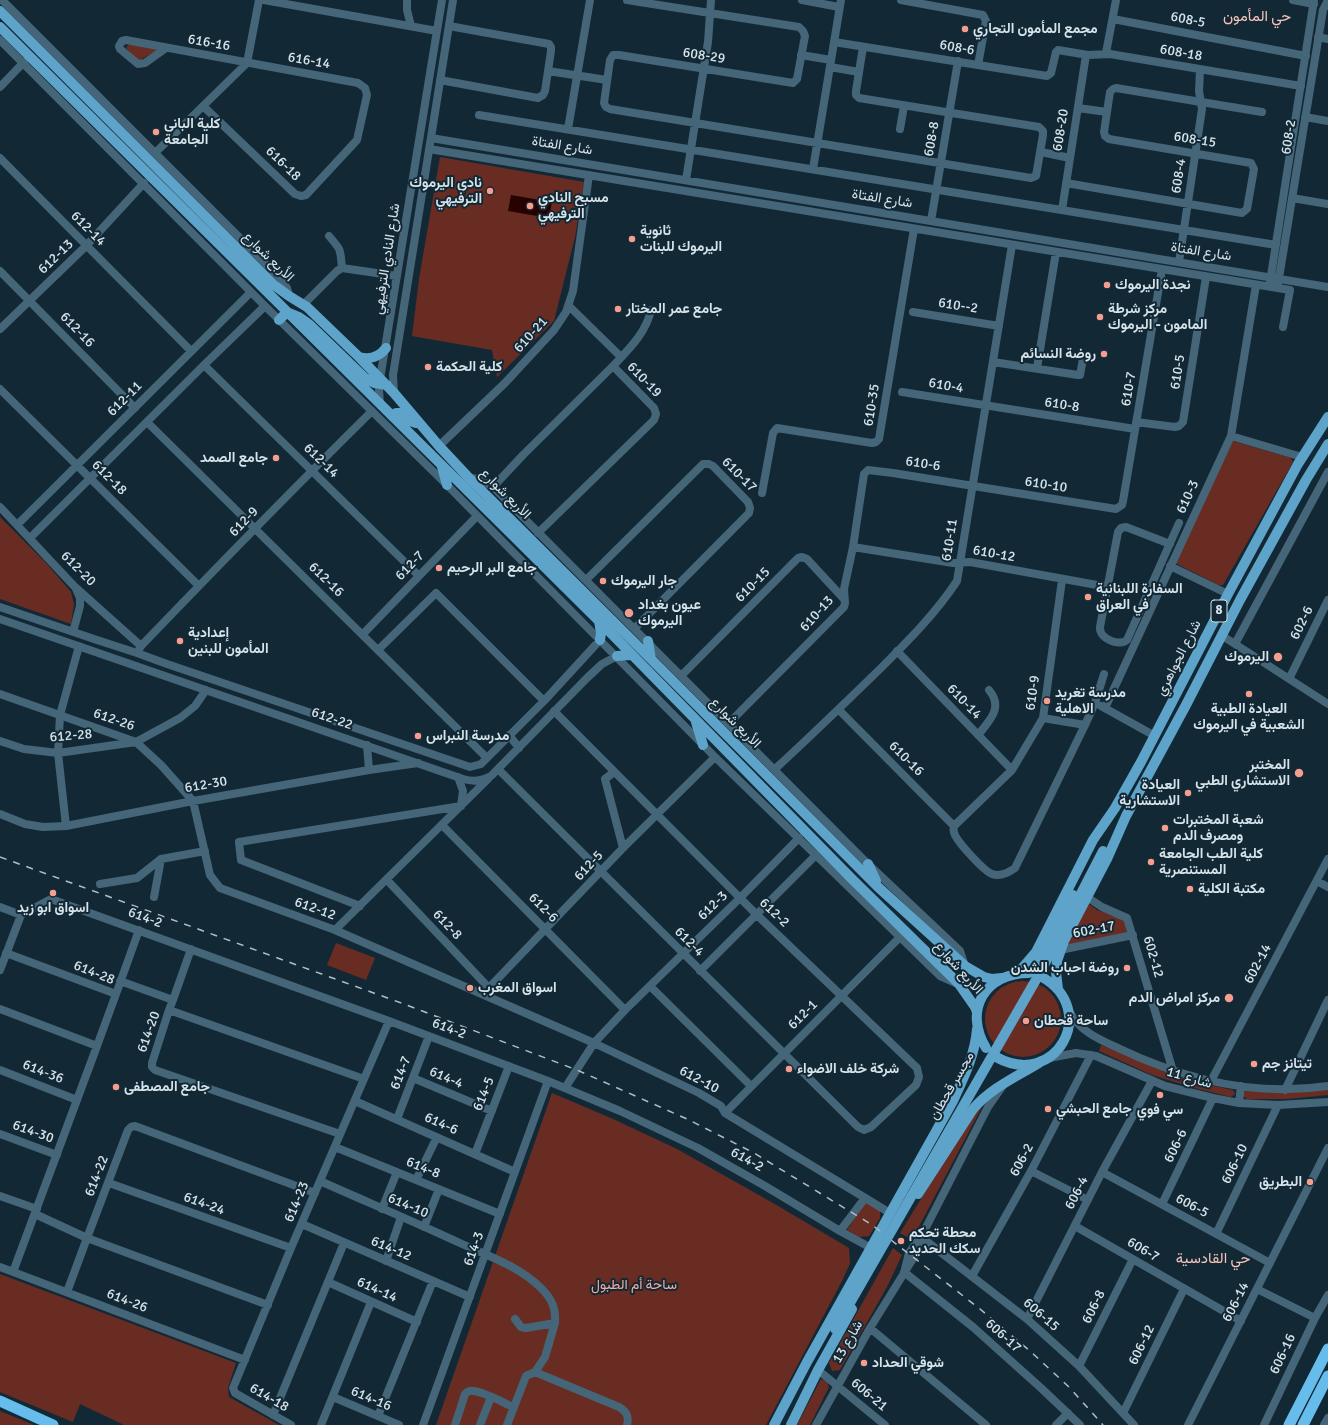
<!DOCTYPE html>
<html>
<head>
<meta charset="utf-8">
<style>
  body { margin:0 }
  canvas { display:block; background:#122935 }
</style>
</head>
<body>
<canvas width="1328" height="1425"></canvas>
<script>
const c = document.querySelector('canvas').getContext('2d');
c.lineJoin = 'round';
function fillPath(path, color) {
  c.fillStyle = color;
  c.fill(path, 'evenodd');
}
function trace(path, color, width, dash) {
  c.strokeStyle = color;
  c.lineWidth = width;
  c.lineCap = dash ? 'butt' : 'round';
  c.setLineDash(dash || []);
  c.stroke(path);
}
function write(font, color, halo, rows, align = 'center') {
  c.font = font + ' Signika,Vazirmatn,sans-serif';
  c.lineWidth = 4;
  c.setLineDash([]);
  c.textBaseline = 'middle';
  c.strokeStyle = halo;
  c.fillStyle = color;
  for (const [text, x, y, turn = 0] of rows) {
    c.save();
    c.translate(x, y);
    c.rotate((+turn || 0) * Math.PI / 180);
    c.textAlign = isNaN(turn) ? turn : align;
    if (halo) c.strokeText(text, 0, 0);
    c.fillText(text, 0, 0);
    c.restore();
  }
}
const green = new Path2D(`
  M129,44L156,49V51L140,60L136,59L126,48Z
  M440,157L584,182L575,237L554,321L497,377L492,350L412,336L419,279Z
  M1233,441L1291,458L1293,462L1223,585H1219L1173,562Z
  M0,517L47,564L71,592L74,604L71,624L0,599Z
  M1087,903L1097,910L1124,920L1127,933L1067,945Z
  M336,943L375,958L366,980L327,965Z
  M985 1019a38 38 0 1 1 76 0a38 38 0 1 1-76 0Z
  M1101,1045L1174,1075L1209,1085L1233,1090L1235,1094L1231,1097L1194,1088L1152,1075L1099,1051Z
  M1328,1089V1095L1287,1099H1247L1243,1096L1244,1092L1247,1091Z
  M552,1093L613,1119L677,1149L773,1203L849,1248L850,1263L843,1279L766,1425H436Z
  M984,1103L915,1234L909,1238L900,1233L971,1117Z
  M865,1201L880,1211V1218L869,1236L859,1237L847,1230Z
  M893,1248L902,1255L887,1287L840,1370L832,1371L829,1363Z
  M0,1274L236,1363L228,1388L229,1397L279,1425H124L80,1404L73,1422L0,1392Z
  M821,1379L827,1382L829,1387L810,1425H797Z
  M0,1411L34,1425H0Z`);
const water = new Path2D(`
  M511,195L552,202L549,218L508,211Z`);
const minor = new Path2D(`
  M2,0L281,279L287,288L289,296
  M264,0L437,31
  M407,0V10L411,26
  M627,0L799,27L803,31L805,36L797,79L793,83L619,55H613L610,60L604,103L606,107L610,109L1031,178L1036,176L1043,135V131L1039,127L859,98L856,95V91L863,47
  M802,0L839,7
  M901,0L983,15L986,21L978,65
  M1293,0L1314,4
  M1113,19L1306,56
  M1318,37L1328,39
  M0,40L265,306L447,485L715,757L940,976L958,984
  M834,42L1047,76L1051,73L1056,52L1058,50L1088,55L1110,54L1301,86
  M166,48L145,63L138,64L120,49L119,46L122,41L126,40L358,83L365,88L367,95L357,140L306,195L301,196L295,194L203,106
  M1106,53L1116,0
  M801,55L831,60
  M830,67L859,72
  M548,71L607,80
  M440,80L538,98L543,95L545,91L551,51V47L549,44L449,26
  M0,87L24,62
  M1078,108L1107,112
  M479,115L1276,245
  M1305,117L1328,121
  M568,129L590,0
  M900,129L904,106
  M431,138L1328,287
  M429,149L1290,290L1283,327
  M1041,152L1070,158
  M155,153L247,63L259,0
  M0,158L191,351
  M813,169L841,0
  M686,180L708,42L711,0
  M1066,183L1242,213L1247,209L1254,169L1251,163L1109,139L1105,136L1104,132L1110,92L1113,89L1116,88L1262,112
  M1292,198L1328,204
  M1062,210L1086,55
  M931,221L958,61
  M329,236C342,251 340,249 342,268
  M1179,262L1202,109L1199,91L1200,70
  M0,271L135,408
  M1270,282L1314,0
  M1278,284L1323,10L1328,0
  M304,304L337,271L342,268L397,276
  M569,306L621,357
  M913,312L999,326
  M0,329L86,246L144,183
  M993,362L1078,375H1080L1083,359
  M204,365L419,576
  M613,366C629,349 646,333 651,310
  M1037,368L1056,252
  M0,389L199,586
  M902,392L1135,429
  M394,393L393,375L453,0
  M380,404L379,390L380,379L442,0
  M147,422L487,758
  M1136,422L1175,427L1179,426L1183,422L1206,277
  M1231,436L1302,457
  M439,446L505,383L554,330L566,312L573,291L589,175
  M469,478L480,479L493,487L868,864L960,951L965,966
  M493,487L523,455L613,366L654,408L656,414L654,420L538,533
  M762,493L773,433L777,428L872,443L876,442L879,439L914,229
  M0,507L74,586L141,646
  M17,525L251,292
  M30,538L204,365L265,306
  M1170,544L1126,527L1121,528L1118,532L1100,627C1099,639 1120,647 1127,640L1179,523
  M853,547L953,563L970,562L1108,587
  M1170,566L1228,594
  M586,580L703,464H709L713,466L748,502L750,508L749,513L635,628
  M0,607L97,640L137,653L167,664L470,767L481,764L544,701L600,640
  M0,619L463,779C474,782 481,781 491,776L587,678L602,664L617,656
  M73,632L80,606V598L76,589
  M363,634L477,516
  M1221,635L1328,704
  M1235,644L1328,472
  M378,650L436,593L544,701
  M897,651L1012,770
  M137,653L141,646C217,567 294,488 372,411
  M681,676L798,558L802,557L807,559L844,599
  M1289,679L1328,600
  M0,694L136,742L180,718L195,706L206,690
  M1101,706L1155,736
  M1105,708L1231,436L1256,285
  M839,710L954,826
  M1043,718L1085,725
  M729,723L844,607L845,603L844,589L853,547L864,474L868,470L893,473L1116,509L1122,505L1123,501L1162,269
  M509,735L519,748
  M978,735C989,721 1004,708 989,690
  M0,741L24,749L58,753L136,742L161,765L193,801L210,875L220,888L335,930L594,1043L699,1093L721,1106L725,1113L890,1213
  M367,745L369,770
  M498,769L858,1127L864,1130L871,1127L916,1085L919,1077L917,1068L756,914L554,711
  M775,769C811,736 846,702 881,668C908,641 936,613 957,581L1012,245
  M614,772L605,779L623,848
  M458,777L463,791L461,806
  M0,814L25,824L43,827L66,826L193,801L369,770L418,763
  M442,825L625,1010
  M66,826L58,753L60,715L79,646
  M954,826C954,828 953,830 954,832C955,840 984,871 992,874C1000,877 1008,873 1015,868L1085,725L1095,703L1104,674
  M954,826L1012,770L1043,718L1062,580
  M387,880L489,988
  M1317,881L1328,887
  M100,884L137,878L161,859L205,851
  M154,897L161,859
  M1087,897L1102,907L1127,918L1173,1071
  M360,906L241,860L239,842L461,806
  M0,907L21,915L51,899L389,1021L548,1081L620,1111L698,1148L765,1186L840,1231L871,1248
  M335,930L488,779
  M1060,950L1133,935
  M0,970L21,915
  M700,971L816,855
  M120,981L173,1000L169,1010
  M650,986L751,1086
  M116,994L139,930
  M483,994L623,848L715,757
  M173,1000L191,949
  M0,1009L97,1046L116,994L6,953
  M1069,1010C1077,1030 1100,1040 1118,1048C1183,1079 1256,1097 1328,1086
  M1049,1058L1076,1053L1096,1056L1165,1086L1213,1098L1239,1103L1278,1105L1328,1102
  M0,1070L77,1100
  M413,1078L492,1111
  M1211,1081L1328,859
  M565,1088L594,1043L625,1010L740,898L799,838
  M1285,1090L1328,1000
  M355,1101L515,1172
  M1239,1103L1241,1086
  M725,1113L900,937
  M397,1119L429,1036
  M0,1134L57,1155
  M340,1134L155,1070L152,1067V1063L169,1010L364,1079
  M335,1147L500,1214
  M475,1154L509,1066
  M1031,1171L1088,1200
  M1102,1172L1270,1263
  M416,1180L437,1137
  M320,1181C367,1202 415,1222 462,1244C489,1256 520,1267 541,1288C552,1299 556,1308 555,1323L526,1328L521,1327L515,1319
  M109,1183L291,1248
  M0,1196L37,1209
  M1162,1204L1213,1098
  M382,1209L397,1172
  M35,1214L87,1238L67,1292
  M302,1224L470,1297
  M1075,1226L1241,1321
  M424,1227L439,1189
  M840,1231L865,1198
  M1216,1234L1278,1105
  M921,1237L1027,1319L1079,1366L1134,1425
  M386,1261L401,1217
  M0,1267L245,1360
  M905,1269L909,1253L918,1240
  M13,1272L97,1046
  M904,1272L973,1327L1041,1388L1080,1425
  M972,1276L1031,1171L1091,1055
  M328,1282L417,1322
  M1257,1289L1315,1318
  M268,1305L87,1238L128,1130L131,1127L135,1126L315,1193
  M1027,1319L1102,1172L1152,1081
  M870,1328L986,1425
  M1079,1366L1133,1259
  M818,1370L885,1425
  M535,1372L619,1407C627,1412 629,1416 627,1425
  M333,1397L399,1425
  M1123,1413L1184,1289
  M273,1415L344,1243
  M378,1416L433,1281
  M291,1425L235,1393L233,1388L291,1248L389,1021
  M321,1425L371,1302
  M423,1425L548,1081
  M455,1425L465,1394C467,1392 470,1390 473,1391C485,1392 502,1402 513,1407
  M480,1425L491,1397
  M507,1425L526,1376L535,1372L545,1357L555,1323
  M816,1425L870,1328L914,1257L921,1237L988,1107L1002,1087
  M1056,1425L1068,1413
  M1188,1425L1328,1148
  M1264,1425L1315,1318L1328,1295
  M1324,1425L1328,1418`);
const major = new Path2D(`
  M0,11L274,285L289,296L307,307L359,357L394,393L439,446L469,478L651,659L878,887L965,966L984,977L992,979L1002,978
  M0,27L599,621L851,878L959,984L975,1007L977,1012
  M279,320L287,312L299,317L309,324L365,378L374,383L387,385
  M359,357C369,360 379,357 386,348
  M393,417L396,413H400L410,421L416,423
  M442,467L447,485
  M599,621L601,633L600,640
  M648,641L651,659
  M617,656L630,655
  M696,722L703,745
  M868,864L876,881
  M1018,973L1036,952L1093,840L1115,808L1141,762L1228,594L1298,464L1328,417
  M1058,989L1056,972L1057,961L1064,941L1107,859L1126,816L1186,705L1240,600L1306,480L1328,444
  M986,1048C963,1010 985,973 1029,973
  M996,1057C1056,1090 1100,1010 1042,977
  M918,1194L973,1109C991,1088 1016,1077 1039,1063
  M774,1425L807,1362L953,1101C964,1077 975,1055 977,1029
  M791,1425L818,1370L852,1309`);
const highway = new Path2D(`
  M0,1401L53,1425
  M1289,1425L1328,1349
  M1303,1425L1328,1376`);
const rail = new Path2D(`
  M0,857L404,1004L577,1070L687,1119L754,1153L869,1223L880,1231
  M891,1240L980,1309L1030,1351L1070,1388L1103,1425`);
const majorBridge = new Path2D(`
  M1034,971L1073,895
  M835,1329L1041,971L1103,851`);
const markers = [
  [965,29,4,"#f59d8e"],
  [156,132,4,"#f59d8e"],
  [490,191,4,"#f59d8e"],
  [530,206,4,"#f59d8e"],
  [632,239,4,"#f59d8e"],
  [1107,285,4,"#f59d8e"],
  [618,309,4,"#f59d8e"],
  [1100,317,4,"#f59d8e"],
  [1104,354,4,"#f59d8e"],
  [428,367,4,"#f59d8e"],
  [276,458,4,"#f59d8e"],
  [439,568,4,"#f59d8e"],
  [603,581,4,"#f59d8e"],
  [1088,597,4,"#f59d8e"],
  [629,613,5,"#f59d8e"],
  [180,641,4,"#f59d8e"],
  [1278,657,5,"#f59d8e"],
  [1249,694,4,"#f59d8e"],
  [1047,701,4,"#f59d8e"],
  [418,736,4,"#f59d8e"],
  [1299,773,5,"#f59d8e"],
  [1188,793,4,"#f59d8e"],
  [1165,828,4,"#f59d8e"],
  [1151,862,4,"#f59d8e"],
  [1190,889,4,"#f59d8e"],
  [53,893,4,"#f59d8e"],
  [1127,968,4,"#f59d8e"],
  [470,988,4,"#f59d8e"],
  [1229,998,5,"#f59d8e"],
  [1026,1021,4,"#f59d8e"],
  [1254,1064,4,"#f59d8e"],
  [789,1069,4,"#f59d8e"],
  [116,1087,4,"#f59d8e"],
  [1160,1095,4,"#f59d8e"],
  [1048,1109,4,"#f59d8e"],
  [1310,1182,4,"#f59d8e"],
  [901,1241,4,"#f59d8e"],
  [864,1363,4,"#f59d8e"]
];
const shields = [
  [1219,611,16]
];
const shieldNames = [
  ["8",1219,611]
];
const streetNames = [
  ["608-5",1188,20,11],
  ["616-16",209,43,10],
  ["608-6",957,48,10],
  ["608-18",1181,53,10],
  ["608-29",704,56,9],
  ["616-14",309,61,10],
  ["608-20",1061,130,-81],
  ["608-2",1289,137,-81],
  ["608-8",932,139,-80],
  ["608-15",1195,140,9],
  ["شارع الفتاة",562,146,9],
  ["616-18",283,164,44],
  ["608-4",1179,176,-81],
  ["شارع الفتاة",882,199,9],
  ["612-14",88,229,45],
  ["شارع الفتاة",1201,252,9],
  ["612-13",56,257,-44],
  ["الأربع شوارع",268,257,44],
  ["شارع النادي الترفيهي",387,259,-81],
  ["610--2",958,306,9],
  ["612-16",77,330,46],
  ["610-21",531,335,-48],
  ["610-5",1178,372,-81],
  ["610-19",644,380,46],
  ["610-4",946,386,10],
  ["610-7",1129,389,-80],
  ["612-11",125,399,-45],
  ["610-35",872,405,-81],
  ["610-8",1062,405,9],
  ["612-14",321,461,44],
  ["610-6",923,464,9],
  ["610-17",739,475,45],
  ["612-18",109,478,45],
  ["610-10",1046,485,9],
  ["الأربع شوارع",505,494,45],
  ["610-3",1188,497,-65],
  ["612-9",244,522,-46],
  ["610-11",950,540,-81],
  ["610-12",994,554,10],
  ["612-7",410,566,-46],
  ["612-20",78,569,45],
  ["612-16",326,580,44],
  ["610-15",753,585,-45],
  ["610-13",817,614,-48],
  ["602-6",1302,623,-64],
  ["شارع الجواهري",1179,658,-63],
  ["610-9",1033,693,-82],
  ["610-14",964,702,46],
  ["612-22",332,719,19],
  ["612-26",114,720,19],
  ["الأربع شوارع",735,723,45],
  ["612-28",71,736,-5],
  ["610-16",906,759,45],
  ["612-30",206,785,-10],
  ["612-5",589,866,-47],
  ["612-3",713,906,-44],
  ["612-6",543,908,45],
  ["612-12",315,909,20],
  ["612-2",774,913,44],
  ["614-2",145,918,20],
  ["612-8",447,925,47],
  ["602-17",1094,930,-11],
  ["612-4",689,942,45],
  ["602-12",1153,957,74],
  ["602-14",1258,964,-62],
  ["الأربع شوارع",958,968,48],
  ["614-28",94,973,22],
  ["612-1",803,1015,-45],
  ["614-2",449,1029,21],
  ["614-20",149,1032,-70],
  ["614-36",43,1072,21],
  ["614-7",401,1073,-69],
  ["614-4",446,1078,23],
  ["شارع 11",1189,1078,16],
  ["612-10",699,1080,28],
  ["مجسر قحطان",952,1086,-60],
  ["614-5",484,1094,-68],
  ["614-6",441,1124,24],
  ["614-30",33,1132,20],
  ["606-6",1176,1146,-64],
  ["614-2",747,1160,29],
  ["606-2",1022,1160,-62],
  ["606-10",1235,1164,-64],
  ["614-8",423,1168,22],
  ["614-22",97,1176,-69],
  ["606-4",1077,1193,-63],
  ["614-23",297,1202,-67],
  ["614-24",204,1204,20],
  ["614-10",408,1206,23],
  ["606-5",1192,1206,28],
  ["614-12",391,1249,23],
  ["614-3",474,1249,-70],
  ["606-7",1143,1250,30],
  ["614-14",377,1290,24],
  ["614-26",127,1301,21],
  ["606-14",1236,1302,-63],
  ["606-8",1094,1307,-64],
  ["606-15",1041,1315,41],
  ["606-17",1003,1336,42],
  ["شارع 13",848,1342,-60],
  ["606-12",1142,1345,-64],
  ["606-16",1283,1354,-65],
  ["606-21",869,1395,40],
  ["614-18",269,1398,30],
  ["614-16",371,1399,23]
];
const poiNames = [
  ["مجمع المأمون التجاري",973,29],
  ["كلية الباني",164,124],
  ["الجامعة",164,140],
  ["نادي اليرموك",482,183,"right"],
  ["الترفيهي",482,199,"right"],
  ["مسبح النادي",538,198],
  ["الترفيهي",538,214],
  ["ثانوية",640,231],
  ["اليرموك للبنات",640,247],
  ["نجدة اليرموك",1115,285],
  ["جامع عمر المختار",626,309],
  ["مركز شرطة",1108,309],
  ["المامون - اليرموك",1108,325],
  ["روضة النسائم",1096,354,"right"],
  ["كلية الحكمة",436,367],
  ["جامع الصمد",268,458,"right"],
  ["جامع البر الرحيم",447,568],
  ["جار اليرموك",611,581],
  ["السفارة اللبنانية",1096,589],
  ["في العراق",1096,605],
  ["عيون بغداد",638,605],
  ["اليرموك",638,621],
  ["إعدادية",188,633],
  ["المأمون للبنين",188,649],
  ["اليرموك",1269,657,"right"],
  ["مدرسة تغريد",1055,693],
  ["الاهلية",1055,709],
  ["العيادة الطبية",1249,709,"center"],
  ["الشعبية في اليرموك",1249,725,"center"],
  ["مدرسة النبراس",426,736],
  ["المختبر",1290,765,"right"],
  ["الاستشاري الطبي",1290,781,"right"],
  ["العيادة",1180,785,"right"],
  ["الاستشارية",1180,801,"right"],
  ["شعبة المختبرات",1173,820],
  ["ومصرف الدم",1173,836],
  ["كلية الطب الجامعة",1159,854],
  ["المستنصرية",1159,870],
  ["مكتبة الكلية",1198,889],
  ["اسواق ابو زيد",53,908,"center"],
  ["روضة احباب الشدن",1119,968,"right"],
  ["اسواق المغرب",478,988],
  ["مركز امراض الدم",1220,998,"right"],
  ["ساحة قحطان",1034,1021],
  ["تيتانز جم",1262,1064],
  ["شركة خلف الاضواء",797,1069],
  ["جامع المصطفى",124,1087],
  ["جامع الحبشي",1056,1109],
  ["سي فوي",1160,1110,"center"],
  ["البطريق",1302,1182,"right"],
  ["محطة تحكم",909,1233],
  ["سكك الحديد",909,1249],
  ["شوقي الحداد",872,1363]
];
const parkNames = [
  ["ساحة أم الطبول",634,1285]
];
const neighbourhoodNames = [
  ["حي المأمون",1257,17],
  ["حي القادسية",1213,1259]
];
fillPath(green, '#692c23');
fillPath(water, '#270201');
trace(minor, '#456578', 8);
trace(major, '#5da3ca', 10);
trace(highway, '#66bceb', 11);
trace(rail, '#afbfc7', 1.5, [7, 7]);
trace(majorBridge, '#5da3ca', 10);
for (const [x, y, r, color] of markers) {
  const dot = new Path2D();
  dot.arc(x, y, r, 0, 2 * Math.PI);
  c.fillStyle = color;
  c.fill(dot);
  trace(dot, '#122935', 1.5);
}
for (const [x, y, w] of shields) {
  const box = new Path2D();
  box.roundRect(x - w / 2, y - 11, w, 22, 3);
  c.fillStyle = '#122935';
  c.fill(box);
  trace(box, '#d5e3eb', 1);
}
write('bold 13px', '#d5e3eb', null, shieldNames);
write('14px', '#d5e3eb', '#122935', streetNames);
write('bold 14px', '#d5e3eb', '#122935', poiNames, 'left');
write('14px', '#f1ada1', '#122935', parkNames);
write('15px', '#f8c5bc', '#122935', neighbourhoodNames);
</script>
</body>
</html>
